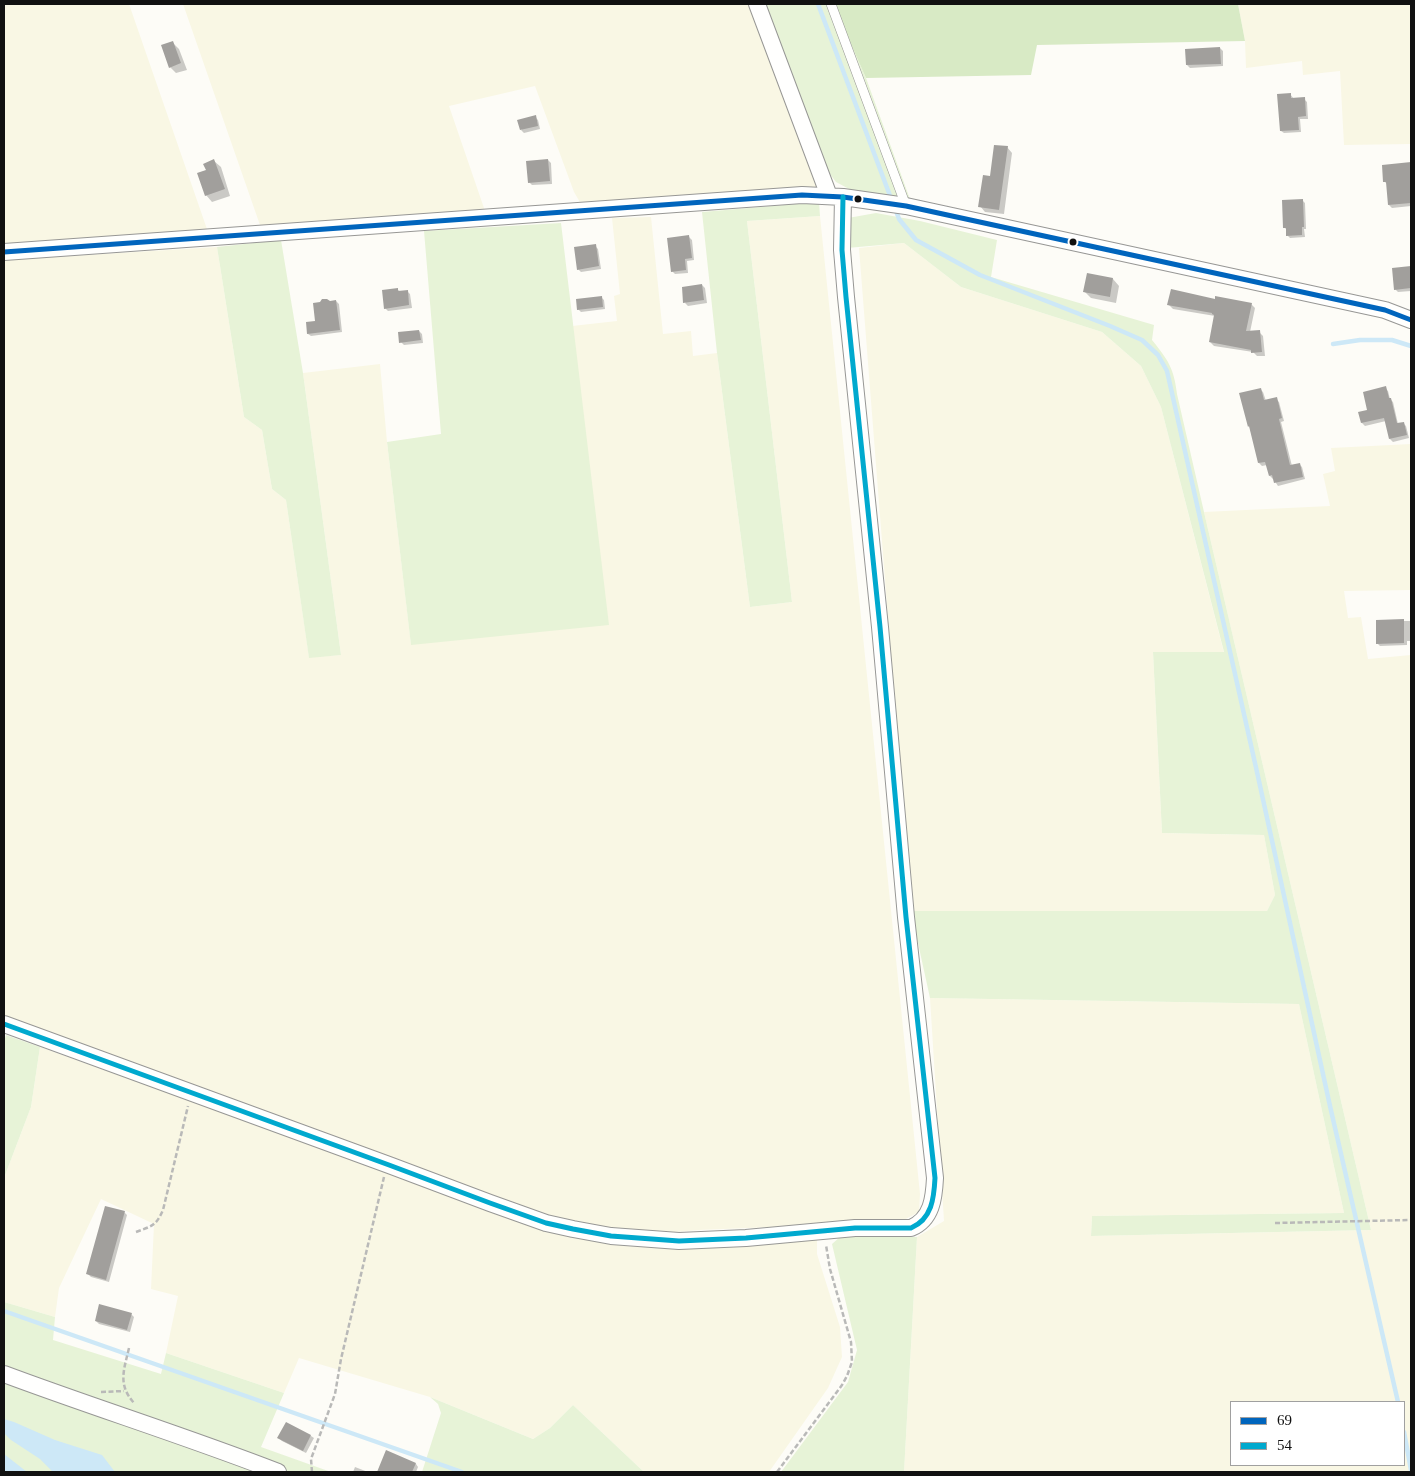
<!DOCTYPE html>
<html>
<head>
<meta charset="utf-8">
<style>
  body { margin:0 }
  #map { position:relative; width:1415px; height:1476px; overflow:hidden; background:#fdfcf7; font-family:Georgia,serif }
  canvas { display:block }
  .frame { position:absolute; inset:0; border:5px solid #111; pointer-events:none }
  .legend { position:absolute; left:1230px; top:1401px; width:175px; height:65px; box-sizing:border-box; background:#fff; border:1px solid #a0a0a0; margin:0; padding:6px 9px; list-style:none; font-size:15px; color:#111 }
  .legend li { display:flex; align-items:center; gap:10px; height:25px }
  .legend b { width:25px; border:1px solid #a0a0a0 }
</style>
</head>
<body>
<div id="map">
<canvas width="1415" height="1476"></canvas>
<div class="frame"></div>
<ul class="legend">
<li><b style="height:6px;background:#0065bd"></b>69</li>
<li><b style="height:6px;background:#00a9ce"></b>54</li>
</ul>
</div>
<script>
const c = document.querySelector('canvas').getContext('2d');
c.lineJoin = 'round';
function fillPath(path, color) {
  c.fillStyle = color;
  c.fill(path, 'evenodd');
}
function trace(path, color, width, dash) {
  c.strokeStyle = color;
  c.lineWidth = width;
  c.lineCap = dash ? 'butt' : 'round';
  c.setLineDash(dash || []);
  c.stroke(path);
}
const farmland = new Path2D(`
  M4,4H129L208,232L4,245Z
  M183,4H751L818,182L816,188L581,204L574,192L535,86L449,106L485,211L261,228Z
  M1238,4H1411V144L1344,145L1340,71L1303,75L1302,61L1246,68L1245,41Z
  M820,216L920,1194L919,1212L900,1222L698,1230L653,1234L590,1227L534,1211L4,1020V260L217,247L244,417L262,430L272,489L286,500L309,657L341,655L303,373L380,364L387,442L411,644L572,326L617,321L614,296L620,294L612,218L651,217L663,334L691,331L693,356L717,353L750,607L792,602L747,221Z
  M904,243L961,287L1102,332L1141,366L1161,407L1224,653L1153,652L1162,833L1264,835L1275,895L1267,911H911L859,248Z
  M1411,444V590L1344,591L1348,618L1361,617L1368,659L1411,655V1472H904L917,1237L944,1221L930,998L1299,1004L1344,1213L1092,1216L1091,1236L1371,1230L1204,512L1330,506L1323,474L1335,471L1331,448ZM1231,1402H1404V1465H1231Z
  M40,1047L519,1218L705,1244L817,1240V1254L840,1327L842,1357L828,1388L769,1472H644L573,1405L550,1428L533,1439L430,1397L299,1358L284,1393L166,1353L178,1296L151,1289L154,1224L101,1199L59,1288L55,1317L4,1302V1178L31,1107Z`);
const green = new Path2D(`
  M765,4H833L866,78L911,202L851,190L836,182L826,169Z
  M819,202L820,216L747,221L792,602L750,607L717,353L702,212Z
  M876,213L920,221L997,240L991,277L1154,325L1152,340C1168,360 1174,368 1177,394L1204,512L1371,1230L1091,1236L1092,1216L1344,1213L1299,1004L930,998L911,911H1267L1275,895L1264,835L1162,833L1153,652H1224L1161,407L1141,366L1102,332L961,287L904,243L847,248L848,218Z
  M561,223L609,625L411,645L387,442L441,434L424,231Z
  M281,240L303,373L341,655L309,658L286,500L272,489L262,430L244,417L217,247Z
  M6,1035L40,1047L31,1107L4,1178V1042Z
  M840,1237H917L904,1472H781L848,1382L857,1350L832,1244Z
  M4,1302L55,1317L53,1340L161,1374L166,1353L284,1393L261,1447L331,1472H4Z
  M430,1397L533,1439L550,1428L573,1405L644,1472H422L441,1413L438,1404Z`);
const forest = new Path2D(`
  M833,4H1238L1245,41L1037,45L1031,75L866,78Z`);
const water = new Path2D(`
  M4,1419L14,1422L55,1440L102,1455L115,1472H53L40,1459L11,1440L4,1433Z
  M4,1454L27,1472H4Z`);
const shadow = new Path2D(`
  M173,43L179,49L187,70L176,73L170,67Z
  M1220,48L1223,51V66L1190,68L1187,65Z
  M1290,94L1294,99H1304L1307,102L1308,119H1300L1301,132L1284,133L1281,131Z
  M535,117L538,120L540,129L524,133L521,130Z
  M1007,147L1012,153L1004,214L985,212L980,206L991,178Z
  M548,160L551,163L552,184L532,185L529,182Z
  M214,161L221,167L230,196L212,202L206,195L207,171Z
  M1411,164V206L1392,208L1389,205L1388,185L1385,182L1384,166Z
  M1302,200L1305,203L1306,229H1304L1305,237L1290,238L1287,235V230L1284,227Z
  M689,237L692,240L694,260L687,261L688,273L675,274L672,271Z
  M595,246L598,249L601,269L581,272L578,269Z
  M1411,267V291L1398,292L1395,289L1393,269Z
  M1088,274L1113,279L1119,286L1116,303L1091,298L1084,291Z
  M702,285L705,288L707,303L688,306L685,303Z
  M397,289L401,292L407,291L410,294L412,308L388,311L385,308Z
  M601,297L604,300L605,309L581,312L578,309Z
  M1216,300L1251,304L1255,308L1250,332H1259L1263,336L1265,356H1257L1253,352L1214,346L1210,342L1215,316L1173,309L1169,305Z
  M336,301L339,304L342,332L311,336L308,334L329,302Z
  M419,331L422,334L423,343L404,345L401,342Z
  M1385,388L1388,391L1390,399L1393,402L1398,424L1403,423L1406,426L1409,438L1393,442L1390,439L1386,421L1365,426L1362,423L1360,413L1369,411Z
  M1260,389L1263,392L1266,401L1276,399L1279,402L1284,421L1281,422L1292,466L1299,464L1302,467L1305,479L1278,486L1276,483L1274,478L1273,479L1270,476L1267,465L1262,466L1259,463L1241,394Z
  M1377,621H1411V641H1407V645L1380,646L1377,643Z
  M124,1212L127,1215L109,1282L91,1277L88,1274Z
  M131,1314L134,1317L130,1332L99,1324L96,1321Z
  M311,1436L314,1438L306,1453L282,1441L279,1438Z
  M402,1458L416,1464L418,1467L416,1472H396Z
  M355,1467L368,1472H353Z`);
const stream = new Path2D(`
  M818,4L892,201
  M895,208L899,219L916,240L980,275L1110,326L1142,340L1158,355L1167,371L1257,772L1330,1106L1398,1402
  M1333,344L1360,340H1392L1411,346
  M4,1311L462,1472
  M1404,1432L1411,1470`);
const building = new Path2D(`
  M173,41L181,63L169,68L161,45Z
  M1220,47L1221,64L1186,65L1185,49Z
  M1291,93V98L1305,97L1306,116L1298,117L1299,130L1280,131L1277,94Z
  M536,115L538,126L520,130L517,120Z
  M994,145L1008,146L999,210L978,207L983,175L990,176Z
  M214,159L225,189L205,196L197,173L206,170L203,164Z
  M548,159L550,181L528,183L526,161Z
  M1411,162V203L1388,205L1386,182H1383L1382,165Z
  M1303,199L1304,227H1302V235L1286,236V228H1283L1282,200Z
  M689,235L692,258L685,259L686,270L671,272L667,238Z
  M596,244L599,266L577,270L574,247Z
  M1411,266V288L1394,290L1392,268Z
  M1087,273L1113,278L1110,297L1083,292Z
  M702,284L704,300L683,303L682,287Z
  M398,288V291L408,290L409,305L384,309L382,290Z
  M1171,289L1215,299V296L1252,303L1246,331L1260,330L1262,352L1251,353V350L1209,342L1214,315L1212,314V313L1167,305Z
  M602,296L603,307L577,310L576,299Z
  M322,299H327L330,301L336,300L340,330L307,334L306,322L315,321L313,303L320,302Z
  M419,330L421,340L399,343L398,332Z
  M1386,386L1389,398H1391L1397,423L1404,422L1407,435L1389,439L1384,418L1361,423L1358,412L1367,410L1363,392Z
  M1261,388L1264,400L1277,397L1282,418L1279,419L1290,465L1300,463L1303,477L1274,483L1272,475L1269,476L1265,462L1258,463L1249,426L1248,427L1239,393Z
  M1404,619V643L1376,644V620Z
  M105,1206L125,1211L106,1280L86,1274Z
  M99,1304L132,1313L127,1330L95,1321Z
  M286,1422L311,1435L303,1451L277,1438Z
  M386,1450L416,1463L412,1472H377Z`);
const path = new Path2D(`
  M1275,1223L1411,1220
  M136,1232C152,1226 156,1226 163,1210L188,1106
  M129,1348C124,1370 117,1385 135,1404
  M101,1392L124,1391
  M312,1472L311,1459L335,1394L341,1359L384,1177
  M777,1472L842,1385L847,1376L852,1362L851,1342L830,1269L826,1245`);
const lane = new Path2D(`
  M831,4L906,206`);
const street = new Path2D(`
  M757,4L829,196
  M4,252L802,195L843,197L906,206L1385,310L1411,320
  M4,1024L389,1165L490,1203L546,1223L573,1229L611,1236L679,1241L746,1238L855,1228H911C932,1219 934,1198 935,1178L906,917L880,627L846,297L842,250L843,197
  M4,1374C95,1408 188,1437 278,1472`);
const bus1 = new Path2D(`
  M4,252L802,195L843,197L906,206L1385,310L1411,320`);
const bus2 = new Path2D(`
  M4,1024L389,1165L490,1203L546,1223L573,1229L611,1236L679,1241L746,1238L855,1228H911C932,1219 934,1198 935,1178L906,917L880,627L846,297L842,250L843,197`);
const markers = [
  [858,199,4.5,"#111"],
  [1073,242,4.5,"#111"]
];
fillPath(farmland, '#f9f7e4');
fillPath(green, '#e7f3d7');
fillPath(forest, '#d8eac5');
fillPath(water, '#cde8f7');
fillPath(shadow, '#0003');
trace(stream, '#cde8f7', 4.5);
fillPath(building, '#a19f9c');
trace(lane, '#979795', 10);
trace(street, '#979795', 18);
trace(path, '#b9b9b8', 2.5, [5, 2.5]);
trace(lane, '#fffffe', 9);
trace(street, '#fffffe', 16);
trace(bus1, '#0065bd', 5);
trace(bus2, '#00a9ce', 5);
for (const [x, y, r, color] of markers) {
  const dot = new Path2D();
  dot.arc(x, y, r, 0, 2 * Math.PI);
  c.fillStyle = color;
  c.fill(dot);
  trace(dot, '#fff', 2);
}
</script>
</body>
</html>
